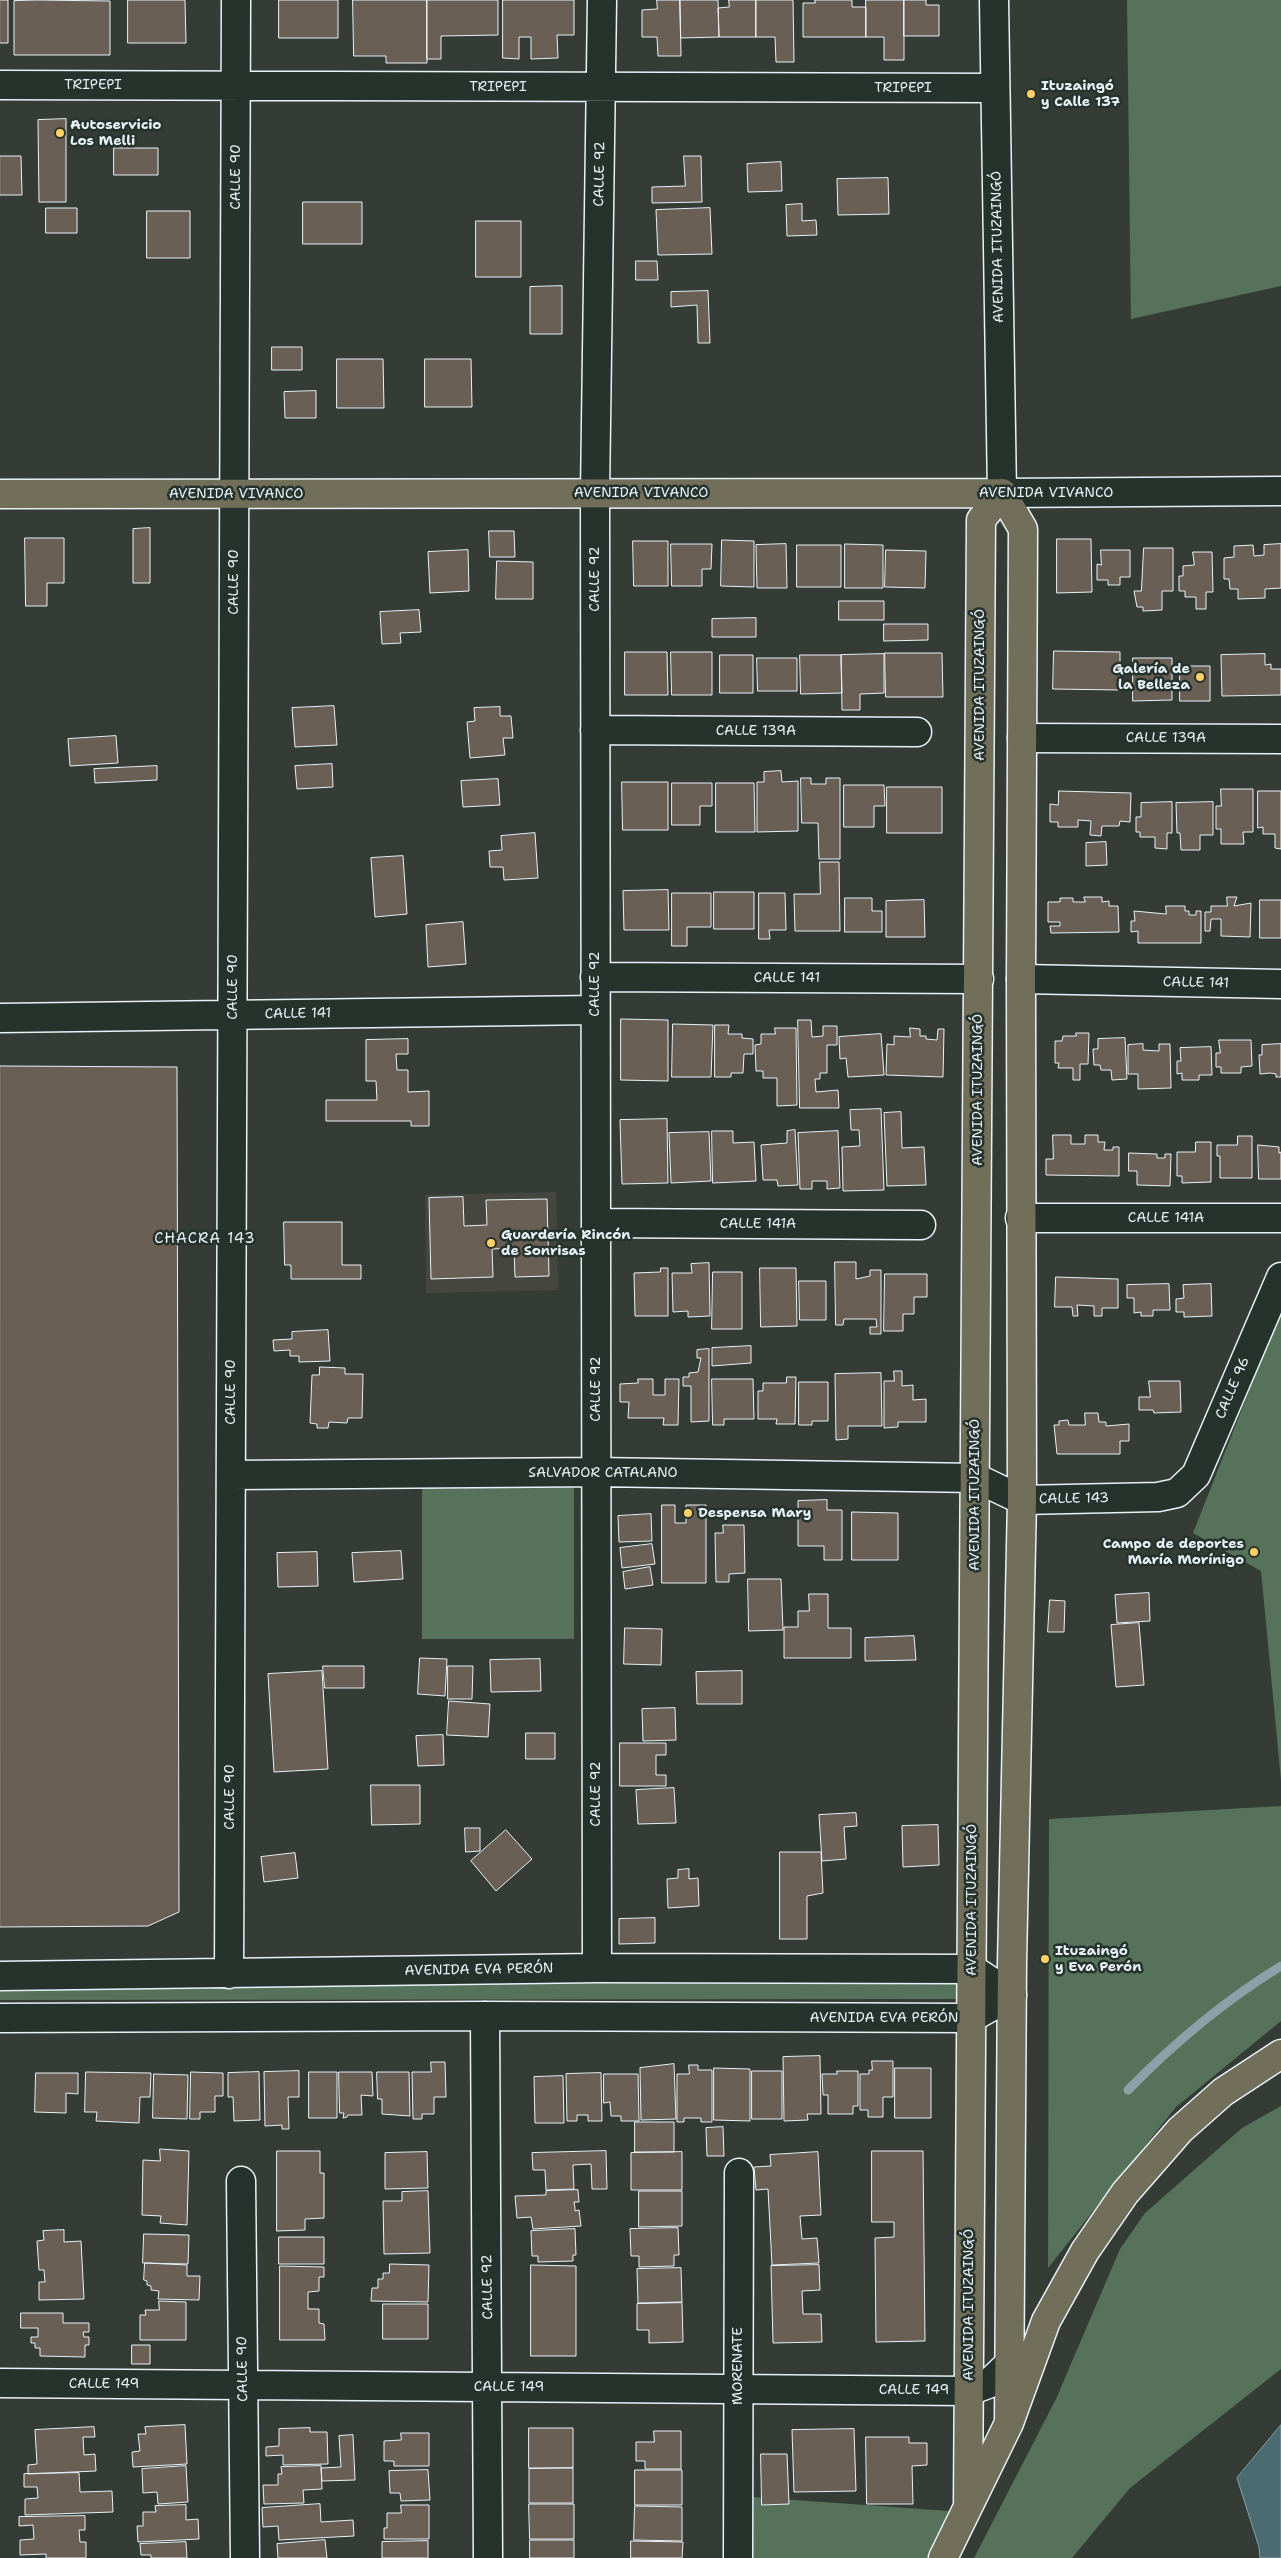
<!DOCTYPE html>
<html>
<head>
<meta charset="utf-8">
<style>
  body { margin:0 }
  canvas { display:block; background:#343c35 }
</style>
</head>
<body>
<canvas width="1281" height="2558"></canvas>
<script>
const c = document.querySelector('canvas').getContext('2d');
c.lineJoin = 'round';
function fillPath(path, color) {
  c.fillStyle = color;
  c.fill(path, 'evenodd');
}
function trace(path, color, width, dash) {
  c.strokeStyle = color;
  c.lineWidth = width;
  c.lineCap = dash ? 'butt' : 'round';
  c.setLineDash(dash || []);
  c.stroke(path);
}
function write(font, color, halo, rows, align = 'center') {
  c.font = font + ' "Shantell Sans",sans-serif';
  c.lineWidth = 5;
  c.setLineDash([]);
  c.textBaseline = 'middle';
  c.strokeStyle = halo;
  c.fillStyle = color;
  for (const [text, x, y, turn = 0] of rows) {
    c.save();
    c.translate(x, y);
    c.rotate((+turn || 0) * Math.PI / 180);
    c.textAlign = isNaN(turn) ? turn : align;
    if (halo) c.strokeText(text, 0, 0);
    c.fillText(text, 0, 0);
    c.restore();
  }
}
const built = new Path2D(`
  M556,1192L558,1290L426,1293L425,1195Z`);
const green = new Path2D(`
  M1127,0H1281V286L1131,319Z
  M1281,1310V1780L1261,1571L1193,1533Z
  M422,1482H574V1639H422Z
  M1281,1806V2021L1176,2107L1048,2268L1049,1819Z
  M0,1982H963L961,1999L0,2000Z
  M1281,2106V2369L1130,2488L1072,2558H974L1056,2399L1120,2249L1145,2213L1242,2128Z
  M752,2497L949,2511L929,2558H752Z`);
const water = new Path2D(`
  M1281,2425V2558H1260L1259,2547L1237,2478Z`);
const stream = new Path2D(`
  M1128,2090C1175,2042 1224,2001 1281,1966`);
const building = new Path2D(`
  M0,0H8V43H0Z
  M37,0L110,1V55H14V1Z
  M128,0H185L186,43H128Z
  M279,0H338V38H279Z
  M353,0H427V63H386V56H354Z
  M427,0H498V35L441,36V59H427Z
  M503,0H574V35H557L558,58L531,59V37H519V59L503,58Z
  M657,0H680L681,56H658L657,37H642V10L657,9Z
  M680,0H718L719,37L681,38Z
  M729,0H756V37H719L718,8L729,7Z
  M756,0H793L794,62H776L775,37H756Z
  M815,0H852V7H866V37H803V3H815Z
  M866,0H904V60H884V37H866Z
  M904,0H926V5H939V36H904Z
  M66,119V202H39L38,120Z
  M114,148H158V175H114Z
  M0,156H21L22,195H0Z
  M684,156H701L702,202L652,203V187L685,186Z
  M781,162L782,191L748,192L747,164Z
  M888,178L889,214L838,215L837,179Z
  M303,202H362V244H303Z
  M802,204V221L816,220L817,235L787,236L786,205Z
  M46,208H77V233H46Z
  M710,208L712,254L658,255L656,210Z
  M147,211H190V258H147Z
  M476,221H521V277H476Z
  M636,261H657L658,280H636Z
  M562,286V334H530V287Z
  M708,291L710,343H698L697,305L671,307V292Z
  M272,347H302V370H272Z
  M337,359H383L384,408H337Z
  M425,359H471L472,407H425Z
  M316,391V418H285L284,392Z
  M150,528V583H133V529Z
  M489,531H514L515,557H490Z
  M25,538H64V583H47V606H26Z
  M1057,539H1091L1092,592L1057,593Z
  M722,540L754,541V587L721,586Z
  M633,541H668V586H634Z
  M671,544H712L711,569H702V586H672Z
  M786,544L787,588H757L756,545Z
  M845,544L883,545V588H845Z
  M1281,544V588L1265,589V598L1238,599V589H1230L1229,579H1224V558L1234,557V546L1253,545L1254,556L1264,555V545Z
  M797,545H841V587H797Z
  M1144,548H1173V591H1162V610L1143,611V607H1137L1134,591H1141Z
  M468,550L469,591L430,593L428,552Z
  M886,550L926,551L925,588L885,587Z
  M1101,550H1130V577H1120V585H1108V580H1097V564L1101,565Z
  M1193,552H1212L1213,592H1206V609H1196V597H1185V591H1179V576H1183V566L1194,565Z
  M497,561L533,562V599H496Z
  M839,601H884V620H839Z
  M419,610L421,632L400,633L401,643L382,644L380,612Z
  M756,618V637H712V619Z
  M884,624H928V640L884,641Z
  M1054,651L1120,652V690L1053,689Z
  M625,652H667L668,695H625Z
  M671,652H712V695H672Z
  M885,653H942L943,697H886Z
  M884,654V693L860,694V710H842L841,655Z
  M1265,654V665L1271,664V669H1281V695L1222,696L1221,655Z
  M720,655H753V693H720Z
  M800,655H841L842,693L801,694Z
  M757,658H797V691H758Z
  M1133,658H1172V700L1133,701Z
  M1180,666H1210V701H1180Z
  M334,706L337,745L295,747L292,708Z
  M500,707V716H511L513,738H503L505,755L470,758L467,722L475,721L474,708Z
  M116,736L118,763L70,766L68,739Z
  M332,764L333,787L297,789L295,766Z
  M157,766V780L95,783L94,769Z
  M781,771L782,782L798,781V831L757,832V782H764V772Z
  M801,778H811V784H826V778H840V859H819L818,823H802Z
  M498,779L500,805L463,807L461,781Z
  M622,782H668V830H623Z
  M672,783H712V806H700V825H672Z
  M716,783H754L755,832H716Z
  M844,785H884L885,806H874V827H844Z
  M887,787H942V833H887Z
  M1221,789H1253V832H1243L1244,844H1221V829H1216V806H1221Z
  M1059,791L1131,793L1130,822L1120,821L1119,826H1102L1101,836L1090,835L1091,821L1078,820V827H1058V822H1050V804L1058,805Z
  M1258,791H1281V849L1275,848V834H1263V827L1258,828Z
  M1172,802V833H1167V849L1155,848V837H1140V832H1136V817H1141V803Z
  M1213,802V835H1200V850H1181L1180,833H1177L1176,803Z
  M535,833L538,878L504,880L503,867H490L489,851L502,850L501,836Z
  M1106,842L1107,865L1086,866V843Z
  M403,856L407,914L375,917L371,858Z
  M820,862H839L840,931H795L794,894H820Z
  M668,890L669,930H624L623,891Z
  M714,892H754V929H714Z
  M672,893H711V927H687V946H672Z
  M759,893H785L786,930H769L770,939H759Z
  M1084,897H1102V902L1109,901V906H1118L1119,932L1051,933L1050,926H1060V922H1048V902H1060V898H1073V902H1085Z
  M1227,897H1237L1234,906L1251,903L1250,937L1221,936V919H1211L1210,931H1205V912H1211V906H1227Z
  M845,898H872V911H882V932H845Z
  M924,900L925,937H886V901Z
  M1260,900H1281V938H1260Z
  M1166,906H1185V911H1189V915H1196V911H1201V943H1138V931L1131,932V921H1135L1134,911L1166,914Z
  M463,922L466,964L428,967L426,925Z
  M621,1019L668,1020V1081L621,1080Z
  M798,1020H811L812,1037L823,1036V1026H837V1045H827V1073H820V1079H815L816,1092L838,1090L839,1108H800Z
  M673,1024L713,1025L711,1077H672Z
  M715,1025H729L728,1034H742V1038L753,1039V1054H744L743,1073H731V1077H715Z
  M775,1028H796L797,1105L777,1106V1078H763V1071H756L755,1045L761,1044V1034H775Z
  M910,1028L920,1029V1036H926V1039L937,1040L938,1029H944L943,1077L886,1075L887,1044L894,1045V1036L910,1037Z
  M1076,1033H1089L1088,1064H1080V1080H1073V1068H1058L1059,1063H1055V1041H1062L1063,1036H1076Z
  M881,1034L884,1075L848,1077L846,1058L840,1059L839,1037Z
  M1125,1038L1127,1079L1112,1080L1111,1070H1101L1100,1065H1094L1093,1049H1098V1039Z
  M408,1039V1054H396L397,1070H408V1092L429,1091V1126H411V1121H326V1100H377L376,1081H366V1040Z
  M1219,1040H1251L1252,1066L1241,1067V1073H1221V1067H1216V1053H1220Z
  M1143,1044V1050L1159,1051V1044H1170L1171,1088L1138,1089V1074H1128V1045Z
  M1281,1044V1077H1276V1074L1270,1073L1260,1074L1259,1055H1262V1045Z
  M1211,1047L1212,1075H1199V1080H1182V1073L1177,1074V1061H1181L1180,1048Z
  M0,1066L177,1067L179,1912L148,1926L0,1927Z
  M881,1109L884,1190L843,1191L842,1147L860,1146L859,1130H851L850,1110Z
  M901,1112L902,1148L924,1147L926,1185L887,1186L884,1113Z
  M667,1119L668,1183L622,1184L620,1120Z
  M795,1130L798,1185L778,1186L777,1180H763L761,1145L787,1143V1131Z
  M712,1131H733V1143L754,1142L756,1181L713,1183Z
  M838,1131L840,1188L827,1189V1181H812V1189H800L798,1133Z
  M709,1132L711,1181L671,1183L669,1133Z
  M1053,1135H1071V1144H1085V1135H1098V1142H1105L1104,1150H1113V1147H1119V1176L1046,1175V1159H1053Z
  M1238,1136H1252V1178H1220V1156H1217V1145H1237Z
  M1196,1142H1211V1182L1182,1183V1176H1177V1152H1195Z
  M1258,1145L1279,1147V1153L1281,1152V1179H1259Z
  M1129,1153L1157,1154V1158H1165V1154H1171L1170,1186L1137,1185V1171H1129Z
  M463,1197L464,1226L487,1225L486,1200L547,1199L549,1276L515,1277L514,1248L492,1249L493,1277L431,1279L429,1198Z
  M284,1222H342V1265H361V1279H291V1265H285Z
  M835,1262H856V1279L870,1276V1270H881V1334H870V1327H877L876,1319H844L843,1325H836Z
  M709,1263L710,1316L688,1317V1311L673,1312L672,1273H692L691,1264Z
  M661,1268H668V1316H635L634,1273L660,1272Z
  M760,1268H796L797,1326L761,1327Z
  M713,1272H742V1329H712Z
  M885,1274H927V1297H914V1314H903V1331H884Z
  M1056,1277L1118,1279V1308H1102V1316H1094V1306L1077,1305L1078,1316H1073L1072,1307H1055Z
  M799,1281H826V1320H800Z
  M1169,1284L1170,1310H1153V1316H1141V1312L1134,1313V1298H1127V1285Z
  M1211,1284L1212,1316L1184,1317V1312H1176V1299L1184,1298L1183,1285Z
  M328,1330L330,1361L299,1362V1356H290V1350L274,1351L273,1340L292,1339V1332Z
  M751,1346V1363L712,1366V1348Z
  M709,1349V1421L691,1422V1386H683V1377H689V1373L698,1372L701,1358H697V1350Z
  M320,1367L345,1368V1374H363L362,1418H348L347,1423L329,1422L328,1428H317V1424L310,1423L312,1375H319Z
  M894,1371H902V1386L913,1385V1400L926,1399V1422H898V1427L884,1428V1381H894Z
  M881,1373L882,1426H848V1439L836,1440L835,1374Z
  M787,1377H796L795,1424H776L777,1419H758V1391H763V1383H786Z
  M638,1379H653V1395H665V1379H679L678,1425H663L664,1418H628L629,1402H620V1384L638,1383Z
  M712,1379H753L754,1419H724V1425H713Z
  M1149,1381H1180L1181,1412L1154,1413L1153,1410H1139V1397H1150Z
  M799,1382H828V1421H812V1425H799Z
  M1085,1413H1098L1099,1422H1106V1426L1129,1424V1441H1120V1454H1057L1054,1425H1059V1421L1068,1420L1069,1425H1085Z
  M827,1500V1510H842V1560H824V1546H798V1501Z
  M662,1505H675V1523H686V1505H706V1583H662Z
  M852,1512L898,1513V1560H852Z
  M651,1514L652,1541L619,1542L618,1516Z
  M723,1525H744L745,1573L729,1574V1582H716L715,1533H723Z
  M652,1544L655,1564L622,1568L620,1548Z
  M401,1551L403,1579L354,1582L352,1553Z
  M317,1552L318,1586L278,1587L277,1553Z
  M650,1567L653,1585L625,1589L623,1572Z
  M748,1579H781L783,1630L749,1631Z
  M1149,1593L1150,1621L1117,1623L1115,1595Z
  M809,1594H828V1628H851V1658H784V1627H798V1611H809Z
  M1050,1600L1065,1601L1064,1632H1048Z
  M1139,1623L1144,1685L1116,1687L1111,1625Z
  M625,1628L662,1629L661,1665L624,1664Z
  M914,1636L916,1660L865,1661V1638Z
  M420,1658L447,1659L445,1696L418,1694Z
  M540,1659L541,1691L491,1692L490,1660Z
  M323,1666H364V1688H325Z
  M448,1666H473L472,1699H448Z
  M322,1671L328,1769L274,1772L268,1674Z
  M742,1671V1704H697L696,1672Z
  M449,1701L490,1704L488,1737L447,1735Z
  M675,1708L676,1740L643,1741L642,1709Z
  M526,1733H555V1759H526Z
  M443,1735L444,1765L418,1766L416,1736Z
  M620,1743H666V1755H656V1775H666V1786H620Z
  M371,1785H420V1824L372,1825Z
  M674,1788L676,1823L638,1824L636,1790Z
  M856,1813L857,1826L844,1827L846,1859L822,1861L819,1815Z
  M938,1825L939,1865L903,1867L902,1826Z
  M465,1828H480V1851L466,1852Z
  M506,1830L532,1859L496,1891L471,1861Z
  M780,1852H821L823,1893L807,1896V1939H780Z
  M295,1853L298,1878L264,1882L261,1857Z
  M689,1869V1879L698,1878L699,1906L668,1908L667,1879L678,1878V1870Z
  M655,1918V1943L619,1944V1919Z
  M820,2056L821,2114H807L808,2120L784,2121L783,2057Z
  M872,2061H893V2097H883V2117H868V2110H860V2074H869V2070H872Z
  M431,2062H445L446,2097H434V2114H422V2119H413L412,2072H431Z
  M674,2064L676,2119L641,2120L640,2068Z
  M689,2065H698V2070H712V2122H701V2118H684V2122H677V2074H689Z
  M714,2068L750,2069V2121L714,2120Z
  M895,2068H931V2118H895Z
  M299,2071V2097H288L289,2129H282V2125L265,2126L264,2072Z
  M752,2071H782V2119H752Z
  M837,2071H858V2106H853V2114H828V2095H823L822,2074H837Z
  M86,2072L151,2073L150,2097H140L139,2123L96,2121L97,2112H85Z
  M191,2072L223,2073V2096H215V2112H200V2119H190Z
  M259,2072L260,2120L234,2121L233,2097H228V2073Z
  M309,2072H337V2118H309Z
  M339,2072H372L373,2096L361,2095L362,2115H348L347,2117L343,2118L344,2113H340Z
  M377,2072H409L410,2116L382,2114V2099H378Z
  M36,2073H78V2094L66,2093V2113L35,2112Z
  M601,2073L602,2121H588V2115H577V2121H567L566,2074Z
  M154,2074L188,2075L187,2119L153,2118Z
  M604,2074H638L639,2121H621V2116H611L610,2102L604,2103Z
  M563,2076L564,2123H535L534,2077Z
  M635,2122H674V2152H635Z
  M723,2127L724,2156H707L706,2128Z
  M160,2149L189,2151L187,2225L160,2223L161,2216L142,2215L143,2160L160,2161Z
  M277,2151H320V2173H324V2218L305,2219V2230L277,2231Z
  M606,2151L607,2189H592L591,2164L573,2165L574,2189L546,2190L545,2170H533L532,2153Z
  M872,2151H923L925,2341L876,2342L875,2238L894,2237V2222H872Z
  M427,2152L428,2188L385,2189V2153Z
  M682,2152V2190H631V2153Z
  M818,2152L821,2215L800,2216L802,2239L817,2238L819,2263L772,2265L768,2189L756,2190L754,2167L771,2166L770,2155Z
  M578,2190L579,2202H574L575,2208V2211L579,2210L581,2226L533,2229L531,2217L517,2218L515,2196L546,2195V2191Z
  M428,2191L430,2253L384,2254L383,2201H402V2192Z
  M639,2191H682V2226L639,2227Z
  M678,2228L679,2255H674V2266L639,2267V2256H631L630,2229Z
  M575,2229L576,2255H573V2261L538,2262V2256H532L531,2231Z
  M64,2230V2242L81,2241L84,2299L39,2300V2282H45L44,2270H39L37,2241L44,2240L43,2231Z
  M144,2234L189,2235L188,2264L143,2263Z
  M279,2237H324V2264H279Z
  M145,2263L187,2265V2276H200L199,2300L158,2299L159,2291L151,2290V2286L147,2285V2281L144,2280Z
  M390,2264L429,2265L428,2302L371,2301L372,2288H378V2279H383V2273H389Z
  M531,2265L576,2266V2356H531Z
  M819,2265L820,2290L802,2291L803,2314H821L822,2342L773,2343L771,2266Z
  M280,2266L324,2267V2277H319V2291L308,2292V2309H319V2323L324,2324L325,2340H280Z
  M681,2268L682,2302L638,2303L637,2269Z
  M159,2301L186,2302V2340H140V2315H146L145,2310H159Z
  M682,2303L683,2342L649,2343V2330H637V2304Z
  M383,2304H428V2339H383Z
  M21,2313H63V2323H89V2332H83L84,2337H89V2345H85V2357L40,2356V2348H35V2343H31V2337H38V2328H21Z
  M132,2345H150V2364H132Z
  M185,2425L187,2464L133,2467L132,2452L140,2451L138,2434H146L145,2427Z
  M94,2427L95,2437H83L84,2455L95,2454L96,2471L28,2474V2465L37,2464L35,2430Z
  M310,2428V2432H327L328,2464L283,2465V2455L266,2456V2447L279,2446V2429Z
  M529,2428H573V2468H529Z
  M854,2429L856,2491L794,2492L792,2430Z
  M654,2431H681V2469H645V2461H636V2442H654Z
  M401,2433H429V2466H394V2461H384V2441L401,2440Z
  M353,2435L355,2480L322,2481L321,2468L341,2467L339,2436Z
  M866,2437H909V2443H927V2465L912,2466L913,2504H867Z
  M761,2454H787L789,2504L762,2505Z
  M186,2466L188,2502L158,2504L157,2492L143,2493L142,2469Z
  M321,2466L322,2489L303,2490L304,2503L264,2504L263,2485H278V2474H282L281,2467Z
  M573,2468V2503H529V2469Z
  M428,2470L430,2500L401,2501L400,2493H390L389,2471Z
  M635,2470H682V2505H635Z
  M79,2473L80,2492L112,2491L113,2512L25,2515V2499L38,2498L37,2487H24V2474Z
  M320,2504L321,2522L353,2520L354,2536L279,2540L278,2526L263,2527L262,2508Z
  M529,2504H574V2539H530Z
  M186,2505V2520L198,2519L199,2539L138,2542L137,2526H143V2512H156L155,2506Z
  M401,2505H429V2539H384V2528H387V2513H401Z
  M635,2506L682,2507V2541L634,2540Z
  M85,2516V2530H79L80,2542H86V2558H46V2554L20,2555V2540L34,2539L33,2525L19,2526V2517Z
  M325,2540L327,2558H278L277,2544Z
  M530,2540H574V2558H530Z
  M428,2541V2558H382V2542Z
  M631,2541L683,2542L682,2558H631Z
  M186,2542L187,2558H151V2555H141L140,2544Z`);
const minor = new Path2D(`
  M994,0L1002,493L1281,491
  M0,85L995,88
  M595,730L917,732
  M1022,738L1281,739
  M595,977L979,979
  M1021,979L1281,984
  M0,1018L595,1010
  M1020,1218H1281
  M596,1223L921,1225
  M231,1475L596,1472L976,1478L1022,1500L1158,1497L1177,1493L1196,1475L1281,1277
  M597,1968L595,493L602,0
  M229,1974L236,0
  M0,1976L597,1968L972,1969L1012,1995L971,2018L485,2016L0,2018
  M485,2016L488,2558
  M241,2181L245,2558
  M0,2383L969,2391L988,2384L1009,2364
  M738,2558L739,2173`);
const major = new Path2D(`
  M1002,493L1023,529L1021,979L1022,1500L1012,1962L1009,2423
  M0,494L1002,493
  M968,2504L981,520L1002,493
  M943,2558L1009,2423L1046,2321L1085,2251L1125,2193L1180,2130L1223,2092L1281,2054`);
const markers = [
  [1031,94,5,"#ffd166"],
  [60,133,5,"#ffd166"],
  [1200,677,5,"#ffd166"],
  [491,1243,5,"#ffd166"],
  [688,1513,5,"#ffd166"],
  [1254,1552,5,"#ffd166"],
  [1045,1959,5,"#ffd166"]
];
const streetNames = [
  ["TRIPEPI",93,85],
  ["TRIPEPI",498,87],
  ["TRIPEPI",903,88],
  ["CALLE 92",600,174,-89],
  ["CALLE 90",236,177,-90],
  ["AVENIDA ITUZAINGÓ",998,247,-91],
  ["AVENIDA VIVANCO",641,493],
  ["AVENIDA VIVANCO",1046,493],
  ["AVENIDA VIVANCO",236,494],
  ["CALLE 92",595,579,-90],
  ["CALLE 90",234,582,-90],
  ["AVENIDA ITUZAINGÓ",980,685,-90],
  ["CALLE 139A",756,731],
  ["CALLE 139A",1166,738],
  ["CALLE 141",787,978],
  ["CALLE 141",1196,983,1],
  ["CALLE 92",595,984,-90],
  ["CALLE 90",233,987,-90],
  ["CALLE 141",298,1014,-1],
  ["AVENIDA ITUZAINGÓ",978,1090,-90],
  ["CALLE 141A",1166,1218],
  ["CALLE 141A",758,1224],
  ["CALLE 96",1233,1388,-67],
  ["CALLE 92",596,1389,-90],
  ["CALLE 90",231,1392,-90],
  ["SALVADOR CATALANO",603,1473],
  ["AVENIDA ITUZAINGÓ",975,1495,-90],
  ["CALLE 143",1074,1499,-1],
  ["CALLE 92",596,1794,-90],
  ["CALLE 90",230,1797,-90],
  ["AVENIDA ITUZAINGÓ",972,1900,-90],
  ["AVENIDA EVA PERÓN",479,1970,-1],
  ["AVENIDA EVA PERÓN",884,2018],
  ["CALLE 92",488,2287,-91],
  ["AVENIDA ITUZAINGÓ",969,2305,-90],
  ["MORENATE",738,2366,-90],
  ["CALLE 90",243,2369,-91],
  ["CALLE 149",104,2384],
  ["CALLE 149",509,2387],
  ["CALLE 149",914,2390]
];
const poiNames = [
  ["Ituzaingó",1041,86],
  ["y Calle 137",1041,102],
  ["Autoservicio",70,125],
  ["Los Melli",70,141],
  ["Galería de",1190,669,"right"],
  ["la Belleza",1190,685,"right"],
  ["Guardería Rincón",501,1235],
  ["de Sonrisas",501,1251],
  ["Despensa Mary",698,1513],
  ["Campo de deportes",1244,1544,"right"],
  ["María Morínigo",1244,1560,"right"],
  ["Ituzaingó",1055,1951],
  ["y Eva Perón",1055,1967]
];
const neighbourhoodNames = [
  ["CHACRA 143",205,1239]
];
fillPath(built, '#44463f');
fillPath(green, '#56725a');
fillPath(water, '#4b6b72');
trace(water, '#8aa1a8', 1);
trace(stream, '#8aa1a8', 9);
fillPath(building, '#6a5f55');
trace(building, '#e8f1f8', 1);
trace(minor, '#e8f1f8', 31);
trace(major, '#e8f1f8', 31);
trace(minor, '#26332d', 28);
trace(major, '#716e59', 28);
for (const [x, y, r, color] of markers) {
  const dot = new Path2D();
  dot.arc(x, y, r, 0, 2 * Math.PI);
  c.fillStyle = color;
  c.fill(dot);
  trace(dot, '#26332d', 2);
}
write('14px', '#e8f1f8', '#26332d', streetNames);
write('bold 14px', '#e8f1f8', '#26332d', poiNames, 'left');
c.letterSpacing = '1px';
write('15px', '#e8f1f8', '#26332d', neighbourhoodNames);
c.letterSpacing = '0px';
</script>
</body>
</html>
